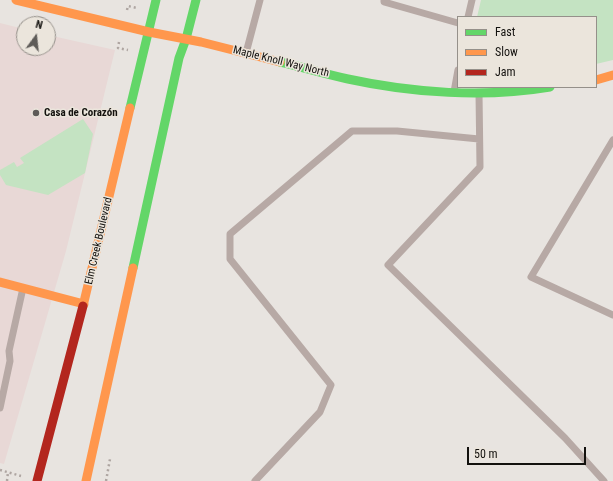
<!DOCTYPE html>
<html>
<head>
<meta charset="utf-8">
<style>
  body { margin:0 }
  #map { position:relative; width:613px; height:481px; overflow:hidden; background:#e8e4e0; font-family:"Roboto Condensed",sans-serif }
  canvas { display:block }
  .legend { position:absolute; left:457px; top:16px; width:140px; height:72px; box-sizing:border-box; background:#ebe5dc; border:1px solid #95908a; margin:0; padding:5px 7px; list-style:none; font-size:12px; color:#13110e }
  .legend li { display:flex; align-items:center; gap:8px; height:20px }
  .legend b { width:20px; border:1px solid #95908a }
  .north { position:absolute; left:16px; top:16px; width:40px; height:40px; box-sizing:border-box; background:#ebe5dc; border:1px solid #95908a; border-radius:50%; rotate:15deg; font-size:11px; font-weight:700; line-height:16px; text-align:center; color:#13110e }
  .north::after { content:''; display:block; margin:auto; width:14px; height:18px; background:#5e5b58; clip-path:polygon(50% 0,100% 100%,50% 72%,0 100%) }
  .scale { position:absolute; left:467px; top:447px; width:119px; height:18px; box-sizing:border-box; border:2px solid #13110e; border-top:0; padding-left:5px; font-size:12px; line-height:14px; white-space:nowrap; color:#13110e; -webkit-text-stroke:3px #ebe5dc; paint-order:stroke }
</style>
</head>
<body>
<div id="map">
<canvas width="613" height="481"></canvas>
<ul class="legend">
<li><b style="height:5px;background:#63d668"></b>Fast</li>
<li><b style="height:5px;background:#ff974d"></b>Slow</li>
<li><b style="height:5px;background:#b3261e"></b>Jam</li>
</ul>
<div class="north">N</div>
<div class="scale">50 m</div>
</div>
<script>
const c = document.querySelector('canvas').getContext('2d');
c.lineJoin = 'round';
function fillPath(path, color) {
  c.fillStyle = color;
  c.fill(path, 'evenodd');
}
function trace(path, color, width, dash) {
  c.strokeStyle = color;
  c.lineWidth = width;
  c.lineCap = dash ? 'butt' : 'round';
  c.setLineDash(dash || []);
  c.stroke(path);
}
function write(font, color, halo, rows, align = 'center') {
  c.font = font + ' "Roboto Condensed",sans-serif';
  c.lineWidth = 3;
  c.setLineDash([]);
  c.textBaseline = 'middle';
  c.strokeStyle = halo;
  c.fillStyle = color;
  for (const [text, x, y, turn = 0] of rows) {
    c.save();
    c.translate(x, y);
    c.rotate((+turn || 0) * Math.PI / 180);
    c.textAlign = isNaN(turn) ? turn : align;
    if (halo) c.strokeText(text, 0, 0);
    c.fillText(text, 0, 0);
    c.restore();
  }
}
const commercial = new Path2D(`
  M0,23L24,29V48H48V35L115,50L66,251L4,464L0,463Z`);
const green = new Path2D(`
  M481,0H613V60L596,64V17H477Z
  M83,119L93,134L85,173L48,195L6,185L0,175V170L14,162L17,167L24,163L20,158Z`);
const path = new Path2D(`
  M127,10L128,6L137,8
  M119,42L118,48L128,50
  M0,470L21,476
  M7,481L8,472
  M106,481L110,459`);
const lane = new Path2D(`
  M384,0V2L458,23
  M468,17L472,0
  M246,53L260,0
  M454,92L458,70
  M479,93L480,167L388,265L565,438L604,481
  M613,140L531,277L613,315
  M0,408L10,361L9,351L23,288
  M255,481L320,412L331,385L230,259V234L352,131H397L479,139`);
const fast = new Path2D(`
  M280,62C302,67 325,74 348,79C412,93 485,98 550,87
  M130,108L156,0
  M133,268L179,58L186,39L196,0`);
const slow = new Path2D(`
  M16,0L149,32L201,42L280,62
  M596,80L613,75
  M0,282L84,304
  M83,306L130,108
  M86,481L133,268`);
const jam = new Path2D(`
  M37,481L83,306`);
const markers = [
  [36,113,4,"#5e5b58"]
];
const streetNames = [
  ["Maple Knoll Way North",281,62,14],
  ["Elm Creek Boulevard",99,241,-77]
];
const poiNames = [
  ["Casa de Corazón",44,113]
];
fillPath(commercial, '#e8d8d6');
fillPath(green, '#c4e3c2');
trace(path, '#aea5a1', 2.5, [2, 3]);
trace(lane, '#b7a9a5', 7);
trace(fast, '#63d668', 9);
trace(slow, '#ff974d', 9);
trace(jam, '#b3261e', 9);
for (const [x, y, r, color] of markers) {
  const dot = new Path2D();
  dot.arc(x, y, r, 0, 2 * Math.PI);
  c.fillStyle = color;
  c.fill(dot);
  trace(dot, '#ebe5dc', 1.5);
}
write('11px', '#13110e', '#ebe5dc', streetNames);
write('bold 11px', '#13110e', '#ebe5dc', poiNames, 'left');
</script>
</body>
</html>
